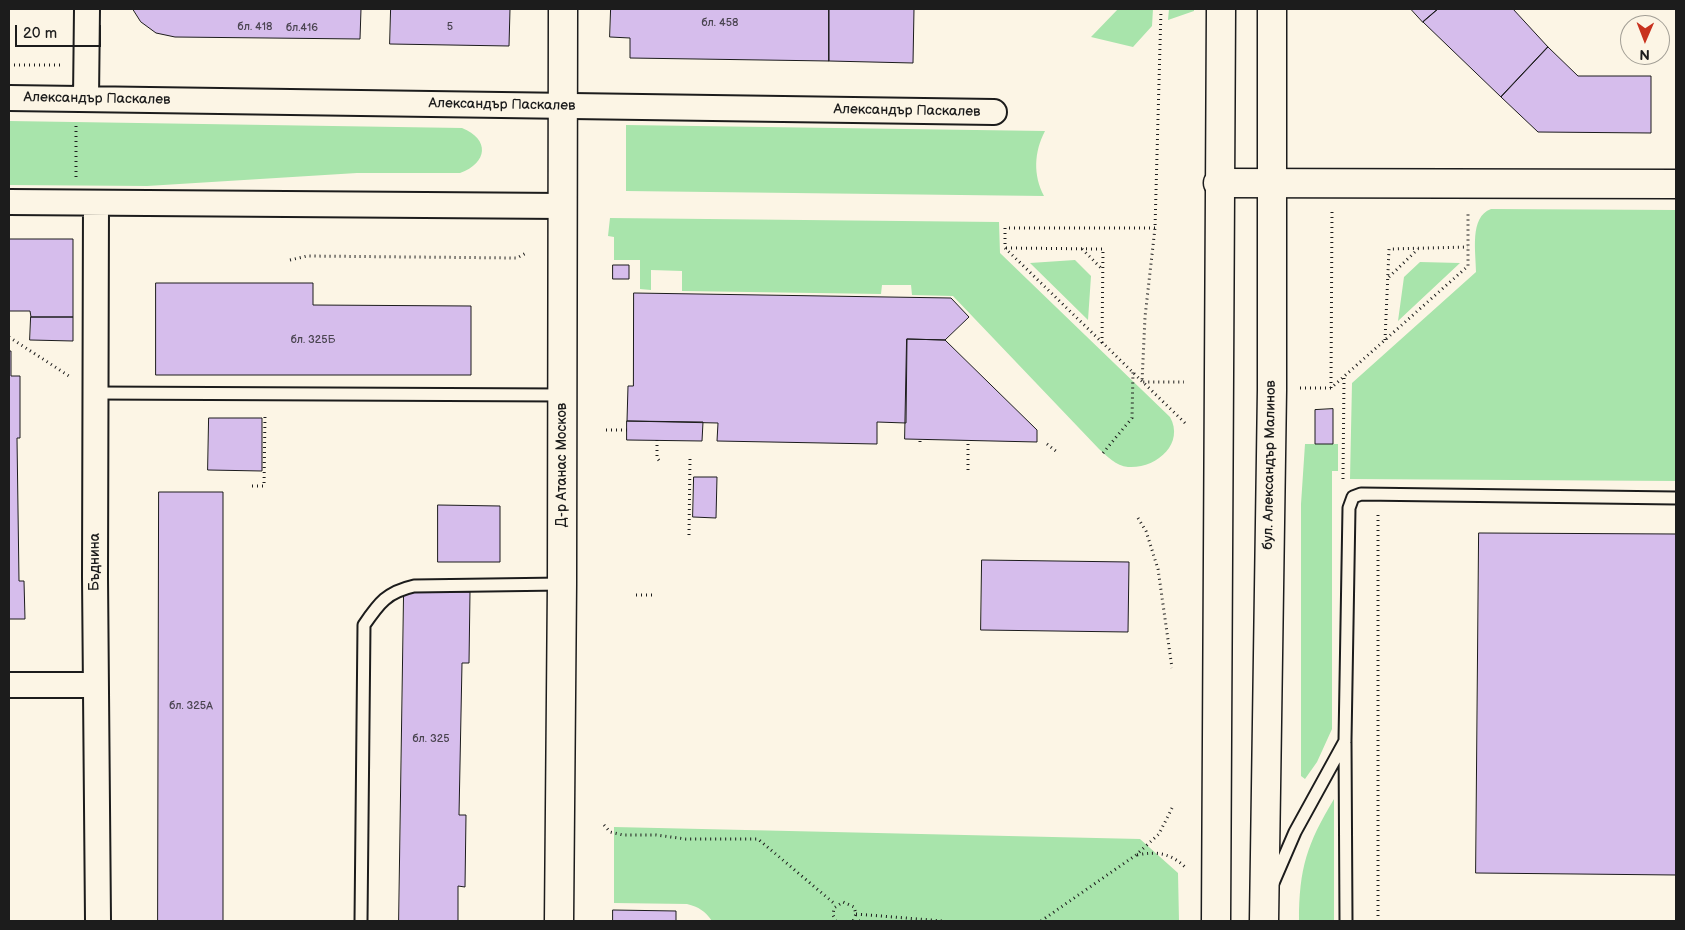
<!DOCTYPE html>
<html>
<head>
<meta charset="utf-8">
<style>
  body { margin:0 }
  #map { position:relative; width:1685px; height:930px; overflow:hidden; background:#fcf5e5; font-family:"Balsamiq Sans",sans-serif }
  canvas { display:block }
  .frame { position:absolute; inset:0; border:10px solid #1c1c1c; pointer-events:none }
  .north { position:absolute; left:1620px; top:15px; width:50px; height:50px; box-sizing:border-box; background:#fcf5e5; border:1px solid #a29e95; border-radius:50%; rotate:181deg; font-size:14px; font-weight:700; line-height:20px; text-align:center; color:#1c1c1c }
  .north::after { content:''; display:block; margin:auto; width:18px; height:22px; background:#c8321e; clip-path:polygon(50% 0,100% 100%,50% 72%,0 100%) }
  .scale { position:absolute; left:15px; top:25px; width:86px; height:22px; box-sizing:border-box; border:2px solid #1c1c1c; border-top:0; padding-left:6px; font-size:15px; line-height:18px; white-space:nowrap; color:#1c1c1c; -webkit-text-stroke:4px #fcf5e5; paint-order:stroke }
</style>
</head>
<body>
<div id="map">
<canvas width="1685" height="930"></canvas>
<div class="frame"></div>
<div class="north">N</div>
<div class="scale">20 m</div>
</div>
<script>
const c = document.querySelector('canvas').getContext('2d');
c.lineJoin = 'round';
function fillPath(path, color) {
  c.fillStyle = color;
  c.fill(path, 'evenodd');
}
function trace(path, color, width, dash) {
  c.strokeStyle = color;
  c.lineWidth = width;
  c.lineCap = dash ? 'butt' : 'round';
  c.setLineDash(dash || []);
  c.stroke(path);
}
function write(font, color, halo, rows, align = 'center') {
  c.font = font + ' "Balsamiq Sans",sans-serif';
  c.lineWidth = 4;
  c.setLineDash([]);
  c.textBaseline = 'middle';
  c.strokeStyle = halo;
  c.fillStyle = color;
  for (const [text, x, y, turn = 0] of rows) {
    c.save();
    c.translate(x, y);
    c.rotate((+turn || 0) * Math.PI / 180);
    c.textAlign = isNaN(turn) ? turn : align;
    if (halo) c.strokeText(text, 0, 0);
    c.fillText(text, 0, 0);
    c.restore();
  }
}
const green = new Path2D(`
  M1118,9H1153L1152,26L1133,47L1091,37Z
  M1169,9H1194V11L1168,20Z
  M9,121L462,128C490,139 488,163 460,173H357L147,186L9,185Z
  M626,125L1045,131C1034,152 1033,175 1044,196L626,191Z
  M1491,209L1676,210V481L1350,479L1352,383L1476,272C1476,252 1469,217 1491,209Z
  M610,218L999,222L1000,253L1170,417C1185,444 1156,469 1128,467C1116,466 1107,456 1099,449L953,296L912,295L911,285H882L881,294L682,291V271L651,270V290L640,289V260H614V237L608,236Z
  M1075,260L1091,276L1088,320L1030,263Z
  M1420,262L1460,263L1398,321L1404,277Z
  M1305,444H1338V471H1332V729L1317,762L1305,779L1301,776V504Z
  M1334,799V921H1299C1299,868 1307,844 1334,799Z
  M614,827L1140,839L1178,873L1179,921H712C705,911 699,907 687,904L614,903Z`);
const building = new Path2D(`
  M133,9H361L360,39L175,37L156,33L141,22Z
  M391,9H510L509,46L390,44Z
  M611,9H829V61L630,58V38L610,37Z
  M829,9H914L913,63L829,61Z
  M1411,9H1438L1423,22Z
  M1438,9H1513L1548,47L1501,97L1423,22Z
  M1548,47L1578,76H1651V133L1538,132L1501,97Z
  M9,239H73V317H31L30,311H9Z
  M613,265H629V279H613Z
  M156,283H313V305L471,306V375H156Z
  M634,293L951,298L969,317L945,340L907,339L906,423L877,422V444L717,441L718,423L627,421L628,386H633Z
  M31,317H73V341L30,340Z
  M907,339L945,340L1037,430V442L905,439Z
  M9,351H11V376H20V438H17L19,581H24L25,619H9Z
  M1333,409V444H1315V410Z
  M209,418H262V471L208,470Z
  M627,421L703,422L702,441L627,440Z
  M694,477H717L716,518L693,517Z
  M159,492H223V921H158Z
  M438,505L500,506V562H438Z
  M1479,533L1676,534V875L1476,873Z
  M982,560L1129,562L1128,632L981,630Z
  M404,591L470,592L469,663H462L459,815H466L465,887L458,886V921H399Z
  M613,910L676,911V921H613Z`);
const path = new Path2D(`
  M1161,9L1155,228L1145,317L1142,382H1184
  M9,65H60
  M76,126V177
  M1155,228H1005V248L1185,423
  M1006,248L1103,249L1102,343
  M1082,249L1102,269
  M290,260L307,256L517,258L526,253
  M1389,277L1418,249
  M9,337L69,376
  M1385,340L1389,249L1468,247
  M1300,388H1331L1468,266V211
  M1331,388L1332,210
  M606,430H627
  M657,440V458L661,463
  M920,442V439
  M1047,444L1057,452
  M1103,453L1132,418L1133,372
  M968,470V443
  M1343,479L1344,378
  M252,486H264L265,414
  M1138,518L1146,531L1158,569L1172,668
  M689,535L690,458
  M636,595H654
  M604,825L610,832L623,835H656L686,839H758L836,905
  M1137,855C1157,851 1170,853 1185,867
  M856,914L943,921
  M836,921L833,915L834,908L843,902L854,907L856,914L853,921
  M859,921H860
  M1041,921L1136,855L1159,834L1172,808
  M1378,921V514`);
const service = new Path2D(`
  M94,393L563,395
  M1273,883L1295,832L1345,741
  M361,921L364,625C379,603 387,592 414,586L562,584
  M1346,921L1345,740L1349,508L1353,497L1361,494L1676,498`);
const minor = new Path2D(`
  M9,98L994,112
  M86,98L87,9
  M9,202L563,206
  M96,203L95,577L98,921
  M9,685H95`);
const tertiary = new Path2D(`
  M1218,183L1676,184
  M559,921L562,584L563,9`);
const primary = new Path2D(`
  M1216,921L1221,9
  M1264,921L1272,390V9`);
const numberNames = [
  ["бл. 458",720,23],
  ["бл. 418",255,27],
  ["5",450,27],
  ["бл.416",302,28],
  ["бл. 325Б",313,340],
  ["бл. 325А",191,706],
  ["бл. 325",431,739]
];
const streetNames = [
  ["Александър Паскалев",97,99,1],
  ["Александър Паскалев",502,105,1],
  ["Александър Паскалев",907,111,1],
  ["Д-р Атанас Москов",562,465,-90],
  ["бул. Александър Малинов",1270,465,-89],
  ["Бъднина",95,562,-90]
];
fillPath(green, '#a8e4ab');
fillPath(building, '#d6bdec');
trace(building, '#1c1c1c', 1);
trace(service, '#1c1c1c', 15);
trace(minor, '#1c1c1c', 28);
trace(tertiary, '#1c1c1c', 31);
trace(primary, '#1c1c1c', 31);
trace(path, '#1c1c1c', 3, [1, 4]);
trace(service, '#fcf5e5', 11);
trace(minor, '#fcf5e5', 24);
trace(tertiary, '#fcf5e5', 28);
trace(primary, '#fcf5e5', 28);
write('11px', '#4a4450', null, numberNames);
write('14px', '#1c1c1c', '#fcf5e5', streetNames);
</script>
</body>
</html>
